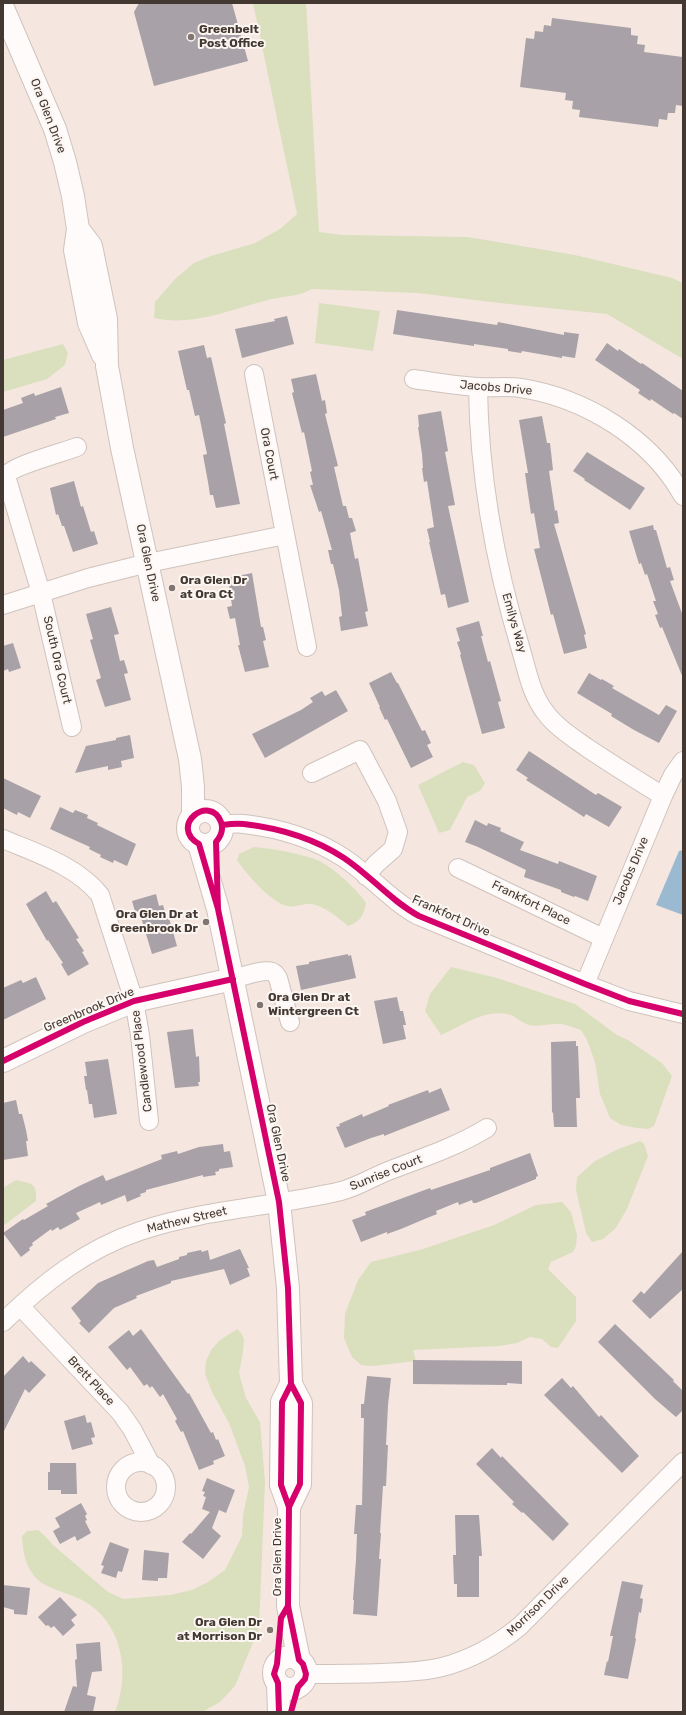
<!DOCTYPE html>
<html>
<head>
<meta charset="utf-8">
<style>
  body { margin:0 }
  #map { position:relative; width:686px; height:1715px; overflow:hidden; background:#f5e7df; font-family:Rubik,sans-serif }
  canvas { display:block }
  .frame { position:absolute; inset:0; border:4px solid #443832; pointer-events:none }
</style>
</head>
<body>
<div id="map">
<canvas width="686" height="1715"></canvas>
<div class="frame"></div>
</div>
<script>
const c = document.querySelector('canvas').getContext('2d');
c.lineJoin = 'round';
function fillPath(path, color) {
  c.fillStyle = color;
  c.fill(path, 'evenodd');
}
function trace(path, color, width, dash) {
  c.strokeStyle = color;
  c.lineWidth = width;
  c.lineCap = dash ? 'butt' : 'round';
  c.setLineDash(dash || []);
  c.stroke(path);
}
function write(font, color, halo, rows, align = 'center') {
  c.font = font + ' Rubik,sans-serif';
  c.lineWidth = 4;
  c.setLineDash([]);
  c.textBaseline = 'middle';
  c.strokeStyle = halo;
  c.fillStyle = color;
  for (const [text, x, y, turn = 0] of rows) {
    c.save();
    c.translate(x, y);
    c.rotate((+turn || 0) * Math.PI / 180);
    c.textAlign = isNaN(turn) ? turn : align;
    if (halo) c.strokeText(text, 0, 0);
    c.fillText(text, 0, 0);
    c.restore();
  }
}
const green = new Path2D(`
  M253,3H306L319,232L342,235L468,237L575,255L672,278L683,283V359L607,314L499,303L418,293L312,289C299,297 282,296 268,300C232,309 192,327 154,318L155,302L175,279L194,263L211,256L255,243L280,229L297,214Z
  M319,303L380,311L373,351L315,343Z
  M63,344L68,353L65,365L47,379L3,392V360Z
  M463,762L474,765L485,783L480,791L467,797L450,830L439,833L418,785Z
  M254,847C273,849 293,852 312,858C329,863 356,888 366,903C364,915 360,922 348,926C339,918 324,906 312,904C304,903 295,908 287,906C271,902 246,874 237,860L239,854Z
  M451,967L497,978L575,1004L617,1035L628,1040L662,1063L672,1076L654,1126L648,1129L637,1128L621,1125L610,1118L600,1094L595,1062L587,1040L581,1030C573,1028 564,1023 557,1024C548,1024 538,1027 529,1025C521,1023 515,1015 507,1014C482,1010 463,1026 441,1035L425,1011L430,994Z
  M640,1141L644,1144L648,1156L627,1209L615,1229L603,1239L592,1242L586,1233L576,1190L577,1177L595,1161L616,1150Z
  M16,1180C32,1184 37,1182 36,1201L3,1226V1188Z
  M562,1202L571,1212L577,1235L576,1246L573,1252L551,1262L548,1269L576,1297V1321L558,1348L551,1347L542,1339L530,1337L517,1343L499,1346L413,1350L416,1361L373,1366L361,1365L352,1357L344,1338L345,1314L358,1280L371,1262L423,1249L494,1225L536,1205Z
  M237,1329L241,1333L244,1339L243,1352L239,1373L246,1398L260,1422L265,1482L259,1628L235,1686L220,1702L202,1712H115C131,1672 122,1621 82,1600C71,1594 46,1588 38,1580C25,1568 23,1552 22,1536L27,1531L38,1530L44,1535L53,1545L108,1592L123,1599L170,1595L192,1590L208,1582L225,1570L242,1536L243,1515L249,1487L245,1466L229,1423L212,1392L205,1374L206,1361L211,1350L219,1341Z`);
const water = new Path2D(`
  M683,850V915L656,905L679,851Z`);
const building = new Path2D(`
  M139,3H232L248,61L154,86L134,12Z
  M552,18L631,28V35L638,36L637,44L645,45L644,52L683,57V106L676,105L675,113H668L667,120L659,119L658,127L579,117L580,110L572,109L573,101L565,100L566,93L520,87L526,38L534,39L535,31L543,32L544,25L551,26Z
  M397,310L497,325L498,322L564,335V332L579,334L575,358L562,356V358L522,351L521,353L508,351V349L474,344V346L393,334Z
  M287,316L294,344L242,358L235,329L275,321L274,319Z
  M607,343L618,351L619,349L641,364L642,363L683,391V419L674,413L673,414L651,399L650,401L638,393L640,390L595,360Z
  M204,345L207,358L211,357L226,423L224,424L240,504L216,508L213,495H210L208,482L203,455L207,454L199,415L195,416L189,390H187L178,351Z
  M316,374L322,401L325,400L327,413L325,414L338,466L334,467L343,506H346L349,518H352L356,531L350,533L355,559L358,558L368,611L365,612L368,626L341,631L339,617L342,616L339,590L333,564H331L328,550H332L321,511L319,512L310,485H313L310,472L312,471L304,432L302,433L292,393L294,392L291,379Z
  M61,387L69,413L55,417L56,419L3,437V410L23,403L21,398L34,393L35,396Z
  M441,411L448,451L445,452L455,505L448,506L469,602L448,608L445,594L441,595L429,542H430L427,529L434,527L427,481L424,482L422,468H423L422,454L418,427H419L418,415Z
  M542,416L547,443H550L553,470L549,471L555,511L557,510L559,523L554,524L586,634L584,635L587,648L564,654L553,614L551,615L534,549L540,548L534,513L531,514L527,487L525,473H528L519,420Z
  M587,452L645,488L630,510L584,480L585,479L573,471Z
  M74,481L81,507L83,506L91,532L94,531L98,544L73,552L64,526H62L58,514L56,515L50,488Z
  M653,525L654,530H656L667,568L670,567L674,580L670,581L683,616V678L662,627L660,628L655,615L658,614L653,601H656L647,574L645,575L641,563L639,564L629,531Z
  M252,573L261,627H263L266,640L263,641L269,667L245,672L238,645H240L235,618L230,619L227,607L232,606L228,578Z
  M111,607L119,634L114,635L120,661L124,660L128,673L124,674L131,700L105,707L96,680L101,678L90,640L93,639L86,614Z
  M479,621L483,636H481L488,662L490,661L501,701L498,702L505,728L482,734L460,655L461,654L457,642L460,641L456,628Z
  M13,643L21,668L9,672L8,669L3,671V646Z
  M391,672L397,683H398L422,731L425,730L431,743L427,745L433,757L411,768L387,719L385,720L379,707H380L369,683Z
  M589,673L601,680L602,679L614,686L612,688L659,715L666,705L677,711L659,743L634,730L611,716L612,714L577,693Z
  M336,690L348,711L265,758L252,734L301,710L313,702L310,698L322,691L325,696Z
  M130,735L134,758L121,761L122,767L108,770V766L75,773L86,746L116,740V738Z
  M529,751L596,795L598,793L622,807L609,827L586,814L584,817L526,780L528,778L516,770Z
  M3,778L41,796L30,818L18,812L17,815L3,808Z
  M60,807L73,813L75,810L88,815L87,818L98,823L97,825L136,844L127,866L114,860L113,863L100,857L101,855L89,849L90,847L50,829Z
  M475,820L487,826L488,823L501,828L500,831L524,842L520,850L558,864L559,861L597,876L588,901L575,896L574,897L561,892V890L524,877L526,870L478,847L465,842Z
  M46,891L53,903L56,901L79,938L76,939L84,951L82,952L89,964L68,976L61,964L63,963L48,940L47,941L26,904Z
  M156,894L159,906L163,905L167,919L169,918L177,946L152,954L140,914L136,915L132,901Z
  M348,954V956L351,955L356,978L301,990L296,966L309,964V962Z
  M36,977L46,999L3,1020V988L21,980L23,983Z
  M397,997L400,1011H403L406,1025H403L406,1039L383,1044L374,1001Z
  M193,1029L196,1057L199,1056L200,1082H198L199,1086L175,1088L167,1032Z
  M576,1041V1046H578L580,1098H576L577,1127H554L553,1112L552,1113L551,1042Z
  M108,1059L117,1114L94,1118L92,1104H89L87,1090H86L84,1076H87L85,1062Z
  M441,1088L450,1110L384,1136V1134L371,1138L345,1148L336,1127L340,1126L339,1124L362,1114L363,1117L389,1106L388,1105L428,1090L429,1093Z
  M16,1100L19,1114H22L26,1130L28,1141H26L28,1156L3,1160V1103Z
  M223,1144L224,1152L230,1151L233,1167L219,1169V1171L215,1172L216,1175L203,1177V1175L146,1190V1192L140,1194L141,1196L127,1202L125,1195L101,1205L100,1202L76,1213L80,1219L60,1230L58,1227L52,1231L51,1229L32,1243L33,1245L29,1248L30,1250L21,1257L3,1233L23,1219L24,1220L48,1206L46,1204L79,1186L103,1175L106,1181L162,1159L161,1155L177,1151L178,1154L199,1147Z
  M530,1153L538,1176L536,1177V1179L476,1203H473L472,1200L459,1205L458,1202L436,1211L437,1214L427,1218L401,1229L387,1234V1232L361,1242L352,1220L366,1215L365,1212L430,1188L431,1190L490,1170V1168Z
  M240,1249L249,1268H247L250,1276L230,1285L224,1269L171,1281V1283L136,1296L137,1298L114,1308L89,1333L79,1323L81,1321L71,1308L98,1283L148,1261L154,1260L157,1267L179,1259V1257L187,1255V1253L201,1250L202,1252L208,1250L210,1260Z
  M683,1251V1289L650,1319L632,1301L641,1291L644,1294Z
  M615,1324L674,1380L673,1381L683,1391V1410L676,1417L655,1399L598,1342Z
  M141,1329L188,1394L189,1393L211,1433L213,1432L216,1440L218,1439L225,1456L213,1461L214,1464L199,1470L183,1431L181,1432L175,1421L177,1419L163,1394L160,1397L152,1386L150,1388L147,1384L144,1386L130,1367L127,1370L108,1347L129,1330L133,1336Z
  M23,1356L29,1363L31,1361L46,1375L29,1393L25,1389L3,1433V1377Z
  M413,1360L522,1361V1384L507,1383V1385L413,1384Z
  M367,1376L391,1378L388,1405L386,1445H388L386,1486H383L380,1533H381L379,1559H381L377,1616L353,1614L354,1600H353L356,1560L357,1534H354L356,1505H362L364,1418H361V1404H364Z
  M562,1378L571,1388L573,1386L599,1417L601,1415L639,1456L622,1473L544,1395Z
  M85,1415L87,1423L91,1422L95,1437L91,1438L93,1444L72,1450L64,1421Z
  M492,1448L501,1458L502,1456L569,1524L553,1541L523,1512L522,1513L512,1504L514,1502L476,1464Z
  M50,1463H76L77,1494H61V1490H48V1472H50Z
  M207,1478L235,1490L226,1513L219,1510L212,1528L221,1536L203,1559L182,1542L190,1533L191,1534L210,1512L202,1509L206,1497L203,1496L205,1492L202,1491Z
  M81,1503L87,1514L85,1516L87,1520L85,1521L91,1533L77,1541L75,1536L60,1544L53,1531L60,1527L55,1518Z
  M455,1515H479L482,1556H479V1597H457V1584H454L453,1555H456Z
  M110,1542L129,1549L122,1572L118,1571L116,1578L101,1573L104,1566L101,1565Z
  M144,1550L169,1553L167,1578H158V1581L142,1580Z
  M622,1581L643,1585L640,1598L643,1599L641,1613L639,1612L635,1638L636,1639L628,1679L604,1675L607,1661L608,1662L613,1636H610Z
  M3,1585L30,1588L27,1615L14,1614V1610L3,1607Z
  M60,1597L77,1615L71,1620L75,1625L63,1636L54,1626L51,1628L48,1625L46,1626L38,1617Z
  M100,1642L102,1671L92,1672L87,1695L96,1697L93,1712H64L73,1686L77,1687L75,1660L77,1659L76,1644Z`);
const minor = new Path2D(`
  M254,374L307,647
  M414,379C435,382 457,386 478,387C492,388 507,386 521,388C585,398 651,438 683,496
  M478,387C479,476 495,564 521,650C527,670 531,694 545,712C555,726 572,737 586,747C611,764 637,780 663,796
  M3,605L88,578L148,563L285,535
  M72,727L41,593L6,476C11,466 64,452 77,447
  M312,773L360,750L387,801L398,832L393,849L376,864L366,876
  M222,825C229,824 237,823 244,824C278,828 315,839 344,858C371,876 391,901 419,916L585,984L629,1001L683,1014
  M3,839C36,853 77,866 100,895L134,1001L140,1035L149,1121
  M458,868L603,938
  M233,979C241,977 268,967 274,973C276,974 277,977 278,978L290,1022
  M585,984L663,796L673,775L683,761
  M20,1306L120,1412L132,1429L151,1465
  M3,1322C43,1283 86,1249 140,1231C205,1209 274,1207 341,1191C357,1187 373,1177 388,1171C422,1158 456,1147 487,1128
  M116 1487a25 25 0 1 1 50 0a25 25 0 1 1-50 0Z
  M306,1674C331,1674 356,1674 382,1673C402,1672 423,1672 442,1667C470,1660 498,1644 520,1626L683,1462`);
const tertiary = new Path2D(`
  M3,8L55,129L65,162L73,196L78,229L75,250L89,323L103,355
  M78,229L91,246L106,319L107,366L122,448L190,759L193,787V816
  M188 828a17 17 0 1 1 34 0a17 17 0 1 1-34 0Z
  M199,844L218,909L279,1202L288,1288L291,1384L301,1403L300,1484L289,1507
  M3,1061L83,1022L134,1001L233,979
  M291,1384L282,1402L281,1485L289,1507L288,1606L299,1660
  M274 1673a16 16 0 1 1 32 0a16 16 0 1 1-32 0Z
  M278,1683L279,1712`);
const cycleway = new Path2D(`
  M222,825C229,824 237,823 244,824C278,828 315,839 344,858C371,876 391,901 419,916L585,984L629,1001L683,1014
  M218,909L216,842C221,836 224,830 221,822C210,793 168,826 199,844L218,909L279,1202L288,1288L291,1384L301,1403L300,1484L289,1507
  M3,1061L83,1022L134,1001L233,979
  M279,1712L278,1683L274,1674L277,1664L281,1618L288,1606
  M291,1712L298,1687L305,1679L306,1674L303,1664L299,1660L288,1606L289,1507L281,1485L282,1402L291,1384`);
const markers = [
  [191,37,4,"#82756f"],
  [172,588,4,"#82756f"],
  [206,922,4,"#82756f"],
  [260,1005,4,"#82756f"],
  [270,1630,4,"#82756f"]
];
const poiNames = [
  ["Greenbelt",199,30],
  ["Post Office",199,44],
  ["Ora Glen Dr",180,581],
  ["at Ora Ct",180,595],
  ["Ora Glen Dr at",198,915,"right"],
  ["Greenbrook Dr",198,929,"right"],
  ["Ora Glen Dr at",268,998],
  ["Wintergreen Ct",268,1012],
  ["Ora Glen Dr",262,1623,"right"],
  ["at Morrison Dr",262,1637,"right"]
];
const streetNames = [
  ["Ora Glen Drive",48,116,69],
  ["Jacobs Drive",496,388,5],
  ["Ora Court",269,454,79],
  ["Ora Glen Drive",148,563,78],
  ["Emilys Way",514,623,74],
  ["South Ora Court",57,660,77],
  ["Jacobs Drive",631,871,-67],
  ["Frankfort Place",531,903,26],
  ["Frankfort Drive",451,916,24],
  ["Greenbrook Drive",89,1010,-23],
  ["Candlewood Place",142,1061,-97],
  ["Ora Glen Drive",278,1143,78],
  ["Sunrise Court",386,1173,-22],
  ["Mathew Street",187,1220,-13],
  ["Brett Place",91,1381,47],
  ["Ora Glen Drive",278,1557,-90],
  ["Morrison Drive",538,1606,-44]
];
fillPath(green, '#dadfbe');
fillPath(water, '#9bbad1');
fillPath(building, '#a8a1a7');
trace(minor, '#cfc3bd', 20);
trace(tertiary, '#cfc3bd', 24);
trace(minor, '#fefbfa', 18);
trace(tertiary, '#fefbfa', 22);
trace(cycleway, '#d6006c', 6);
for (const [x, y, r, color] of markers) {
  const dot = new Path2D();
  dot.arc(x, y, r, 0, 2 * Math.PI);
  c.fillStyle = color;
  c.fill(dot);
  trace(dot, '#fcf6f2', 1.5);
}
write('bold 12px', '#443832', '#fcf6f2', poiNames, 'left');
write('12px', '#443832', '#fcf6f2', streetNames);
</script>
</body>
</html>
